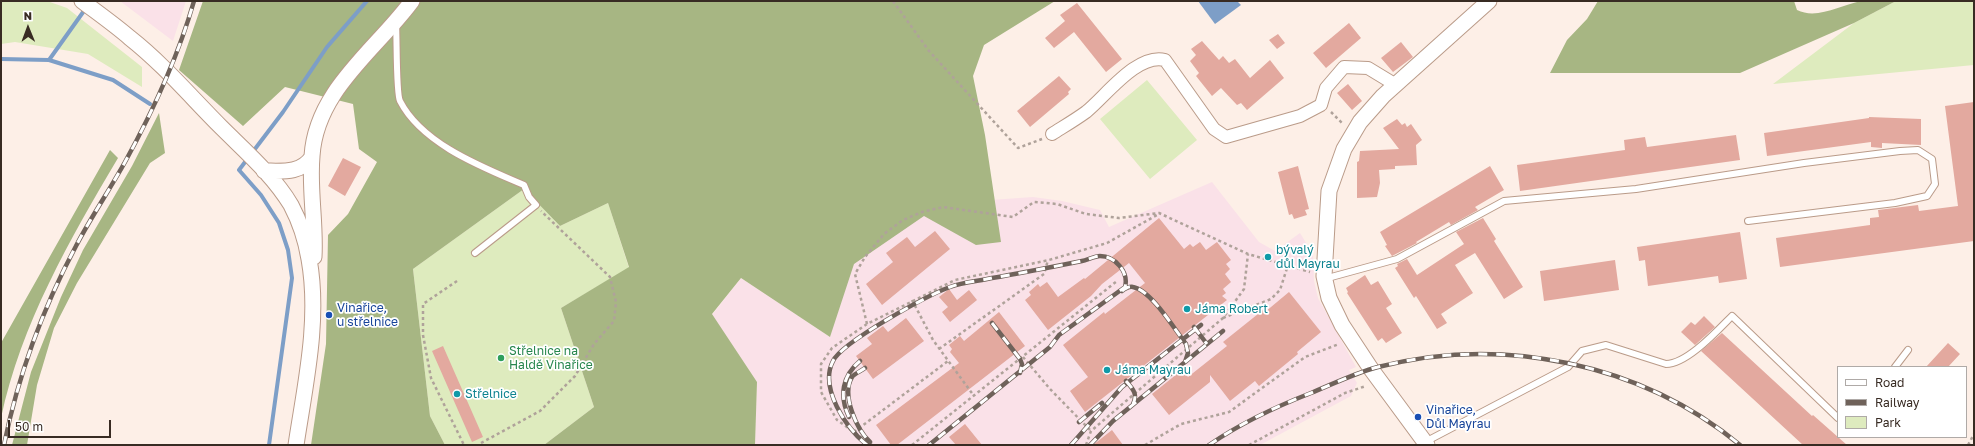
<!DOCTYPE html>
<html>
<head>
<meta charset="utf-8">
<style>
  body { margin:0 }
  #map { position:relative; width:1975px; height:446px; overflow:hidden; background:#fdefe7; font-family:"Golos Text",sans-serif }
  canvas { display:block }
  .frame { position:absolute; inset:0; border:2px solid #382b23; pointer-events:none }
  .legend { position:absolute; left:1837px; top:366px; width:130px; height:72px; box-sizing:border-box; background:#fff; border:1px solid #afaaa7; margin:0; padding:5px 7px; list-style:none; font-size:12px; color:#382b23 }
  .legend li { display:flex; align-items:center; gap:8px; height:20px }
  .legend b { width:20px; border:1px solid #afaaa7 }
  .north { position:absolute; left:8px; top:8px; width:40px; height:40px; -webkit-text-stroke:3px #fff; paint-order:stroke; rotate:359deg; font-size:11px; font-weight:700; line-height:16px; text-align:center; color:#382b23 }
  .north::after { content:''; display:block; margin:auto; width:14px; height:18px; background:#382b23; clip-path:polygon(50% 0,100% 100%,50% 72%,0 100%) }
  .scale { position:absolute; left:8px; top:420px; width:103px; height:18px; box-sizing:border-box; border:2px solid #382b23; border-top:0; padding-left:5px; font-size:12px; line-height:14px; white-space:nowrap; color:#382b23; -webkit-text-stroke:3px #fff; paint-order:stroke }
</style>
</head>
<body>
<div id="map">
<canvas width="1975" height="446"></canvas>
<div class="frame"></div>
<ul class="legend">
<li><b style="height:5px;background:#fff"></b>Road</li>
<li><b style="height:5px;background:#6f625a"></b>Railway</li>
<li><b style="height:11px;background:#deebbe"></b>Park</li>
</ul>
<div class="north">N</div>
<div class="scale">50 m</div>
</div>
<script>
const c = document.querySelector('canvas').getContext('2d');
c.lineJoin = 'round';
function fillPath(path, color) {
  c.fillStyle = color;
  c.fill(path, 'evenodd');
}
function trace(path, color, width, dash) {
  c.strokeStyle = color;
  c.lineWidth = width;
  c.lineCap = dash ? 'butt' : 'round';
  c.setLineDash(dash || []);
  c.stroke(path);
}
function write(font, color, halo, rows, align = 'center') {
  c.font = font + ' "Golos Text",sans-serif';
  c.lineWidth = 3.5;
  c.setLineDash([]);
  c.textBaseline = 'middle';
  c.strokeStyle = halo;
  c.fillStyle = color;
  for (const [text, x, y, turn = 0] of rows) {
    c.save();
    c.translate(x, y);
    c.rotate((+turn || 0) * Math.PI / 180);
    c.textAlign = isNaN(turn) ? turn : align;
    if (halo) c.strokeText(text, 0, 0);
    c.fillText(text, 0, 0);
    c.restore();
  }
}
const industrial = new Path2D(`
  M120,1H186L173,41Z
  M1212,182L1259,242L1275,251L1300,233L1313,254L1314,281L1318,298L1356,367L1349,370L1357,383L1351,396L1260,445H755L757,382L712,315L741,278L830,337L849,258L935,204L1033,197L1062,201L1100,210L1109,227Z`);
const green = new Path2D(`
  M1,1H47L67,8L142,67V87L88,54L15,42L1,44Z
  M1896,1H1974V65L1773,84L1854,23Z
  M1147,80L1197,140L1150,179L1100,119Z
  M524,189L560,226L608,203L629,268L561,308L594,407L544,445H445L430,416L413,269Z`);
const forest = new Path2D(`
  M203,1H1055L984,45L973,76L985,135L1001,242L976,245L924,216L854,264L830,337L741,278L712,314L757,382L755,445H544L594,407L561,308L629,267L608,203L560,226L524,189L413,269L430,416L445,445H311L326,344L328,235L348,214L377,162L359,149L353,104L285,87L243,126L179,70Z
  M1598,1H1794L1797,10C1817,20 1841,5 1861,1C1872,0 1885,1 1896,1L1854,23L1740,73H1550L1567,40L1587,19Z
  M159,113L165,153L150,163L77,283L54,328L37,385L27,445H12L31,372L61,297L83,250L132,166Z
  M110,150L118,158C70,239 21,324 1,418V343Z`);
const water = new Path2D(`
  M1198,1H1237L1241,5L1215,24Z`);
const stream = new Path2D(`
  M1,59L49,60L86,8
  M49,60L113,80L150,104
  M269,445L292,278L288,250L279,223L261,195L239,170L283,112L327,47L367,1`);
const building = new Path2D(`
  M1077,3L1122,59L1106,72L1074,32L1054,48L1045,38L1065,21L1060,15Z
  M1349,23L1361,38L1326,68L1313,53Z
  M1278,34L1285,43L1277,49L1269,40Z
  M1202,41L1219,60L1223,56L1229,63L1235,59L1250,78L1270,60L1284,78L1247,110L1241,103L1237,105L1221,88L1212,96L1196,76L1199,73L1190,61L1196,55L1191,49Z
  M1401,42L1413,57L1393,72L1381,58Z
  M1059,76L1071,89L1068,92L1069,94L1030,127L1017,111Z
  M1348,84L1362,101L1352,110L1337,93Z
  M1974,102V241L1780,267L1776,238L1870,225V218L1879,217L1878,210L1918,205L1919,211L1958,206L1945,106Z
  M1869,117L1921,119V145L1882,143V148L1871,147V142L1767,156L1764,133L1869,118Z
  M1397,119L1402,125L1405,123L1407,127L1411,124L1422,140L1416,145L1417,165L1395,166V169L1379,170L1380,183L1377,197L1357,198V162L1359,161L1360,151L1399,149L1383,128Z
  M1736,135L1740,160L1520,191L1517,165L1625,150L1624,140L1645,137L1647,147Z
  M343,158L361,167L345,196L328,186Z
  M1298,166L1309,209L1305,210L1307,215L1294,219L1292,214L1289,215L1278,172Z
  M1490,166L1504,190L1475,207L1478,210L1451,225L1449,222L1416,242L1417,243L1392,256L1385,246L1387,245L1380,232Z
  M1159,218L1184,249L1190,244L1193,247L1200,242L1206,250L1217,242L1231,260L1226,264L1230,269L1225,274L1231,282L1223,289L1226,293L1222,296L1227,300L1085,412L1070,391L1088,377L1063,345L1104,312L1105,314L1145,283L1129,263L1102,284L1091,296L1048,330L1025,300L1031,295L1029,292L1038,284L1040,287L1047,282L1058,297L1084,278L1085,279Z
  M1483,218L1496,239L1494,241L1523,287L1504,299L1475,253L1455,265L1473,293L1441,314L1447,323L1437,329L1416,296L1414,298L1395,268L1398,266L1397,264L1407,259L1417,275L1464,244L1456,232Z
  M935,231L950,249L882,305L866,284L893,262L886,253L907,237L915,247Z
  M1740,232L1747,279L1719,283L1718,276L1648,286L1645,260L1639,261L1637,247Z
  M1615,260L1619,290L1544,301L1540,271Z
  M1365,275L1371,285L1378,281L1392,304L1386,308L1402,333L1386,343L1382,338L1378,341L1347,293L1348,292L1346,288Z
  M949,289L957,300L969,290L977,300L950,322L942,312L948,307L939,297Z
  M1289,292L1321,332L1297,352L1298,354L1259,386L1255,381L1230,401L1210,375V382L1169,415L1152,394L1182,370L1188,377L1227,346L1223,342L1263,310L1265,312Z
  M999,312L1025,346L897,445H891L876,425L959,363L950,352L952,349L949,345L960,336L964,341Z
  M1704,316L1715,327L1695,345L1681,332L1691,322L1695,325Z
  M906,318L924,341L873,379L856,356L872,344L867,338L883,326L888,332Z
  M1722,333L1812,416L1813,415L1847,445H1803L1701,351Z
  M1948,343L1960,354L1948,367H1926Z
  M443,346L483,437L472,442L432,351Z
  M965,424L982,445H956L949,437Z
  M1112,430L1123,445H1093Z`);
const path = new Path2D(`
  M893,1L929,51L1018,148L1042,139
  M1331,112L1343,124
  M457,281L423,304V335L431,378L464,445
  M912,300L933,340L974,396
  M1223,318L1271,299L1280,290L1288,265
  M867,324L855,274L865,257L884,234L903,220L922,212L943,207L1013,217L1034,202L1057,204L1086,214L1119,218L1159,213L1248,254L1310,272
  M939,349L1044,274L1048,260
  M1023,357L1050,389L1091,431
  M854,432L948,361
  M481,443L540,411L575,376L594,344L614,321L616,302L610,277L541,211
  M872,445L837,420L821,392V364L832,348L867,324L955,280L1049,260L1107,243L1157,215
  M912,445L1117,281
  M1086,445L1091,431L1223,318L1244,289L1248,254
  M1145,445L1181,424L1229,412L1305,357L1339,344
  M1249,445L1345,393L1366,386
  M1968,445L1974,434`);
const service = new Path2D(`
  M396,24C397,37 396,94 400,101C422,144 482,167 524,185L529,197L536,205L475,253
  M1324,279L1397,259L1504,201L1636,189L1804,163L1900,151L1918,150L1932,159L1935,184L1927,196L1895,203L1748,221
  M1895,367L1908,350
  M1425,442L1568,367L1582,351L1606,345L1666,364C1687,364 1717,331 1732,316L1838,418`);
const minor = new Path2D(`
  M1052,134C1063,127 1075,120 1086,112C1106,96 1137,53 1165,60L1214,129L1226,137L1300,116L1321,105L1326,88L1344,67L1368,68L1396,85`);
const tertiary = new Path2D(`
  M82,1C98,13 115,25 130,38C163,64 191,97 221,127C245,151 273,175 291,205C300,222 306,241 309,259C320,320 305,385 296,445
  M264,171C281,171 301,174 312,157
  M314,257C316,223 309,190 312,156C316,90 376,50 412,1
  M1427,445L1371,369L1342,325L1329,298L1324,276L1329,191L1344,149L1360,122L1383,96L1489,1`);
const rail = new Path2D(`
  M1122,291C1126,288 1129,286 1133,287C1151,290 1175,330 1186,344L1188,353L1185,362
  M992,323L1020,359L1022,364L1020,373
  M1194,327L1207,344
  M865,368C861,371 854,374 852,377C841,395 857,430 870,442
  M1126,381C1133,389 1138,394 1133,404
  M849,417C839,396 842,376 860,361
  M1079,422L1102,403
  M4,445C18,376 43,308 76,246C91,217 109,191 125,162C153,111 178,57 194,1
  M867,445C846,428 819,388 833,361C842,342 928,295 950,287C963,282 979,281 992,278C1022,273 1052,267 1082,261C1087,260 1095,256 1100,256C1115,256 1129,272 1125,287L1059,335L1050,347L929,445
  M1071,445L1122,387L1201,325
  M1090,445L1113,421L1223,331
  M1209,445C1241,423 1275,407 1311,393C1333,384 1355,373 1378,367C1502,335 1641,363 1740,445`);
const markers = [
  [1268,257,4,"#0f9aa8"],
  [1187,309,4,"#0f9aa8"],
  [329,315,4,"#1a4fb4"],
  [501,358,4,"#2e9e5b"],
  [1107,370,4,"#0f9aa8"],
  [457,394,4,"#0f9aa8"],
  [1418,417,4,"#1a4fb4"]
];
const cultureNames = [
  ["bývalý",1276,250],
  ["důl Mayrau",1276,264],
  ["Jáma Robert",1195,309],
  ["Jáma Mayrau",1115,370],
  ["Střelnice",465,394]
];
const transitNames = [
  ["Vinařice,",337,308],
  ["u střelnice",337,322],
  ["Vinařice,",1426,410],
  ["Důl Mayrau",1426,424]
];
const leisureNames = [
  ["Střelnice na",509,351],
  ["Haldě Vinařice",509,365]
];
fillPath(industrial, '#fae1e8');
fillPath(green, '#deebbe');
fillPath(forest, '#a7b683');
fillPath(water, '#7d9ec7');
trace(stream, '#7d9ec7', 4);
fillPath(building, '#e3a99f');
trace(service, '#ba9b89', 8);
trace(minor, '#ba9b89', 14);
trace(tertiary, '#ba9b89', 17);
trace(path, '#afa29a', 2.5, [3, 3]);
trace(service, '#fff', 6);
trace(minor, '#fff', 12);
trace(tertiary, '#fff', 15);
trace(rail, '#6f625a', 4.5);
trace(rail, '#fff', 3, [9]);
for (const [x, y, r, color] of markers) {
  const dot = new Path2D();
  dot.arc(x, y, r, 0, 2 * Math.PI);
  c.fillStyle = color;
  c.fill(dot);
  trace(dot, '#fff', 1.5);
}
write('12px', '#0d838f', '#fff', cultureNames, 'left');
write('12px', '#164399', '#fff', transitNames, 'left');
write('12px', '#27864d', '#fff', leisureNames, 'left');
</script>
</body>
</html>
